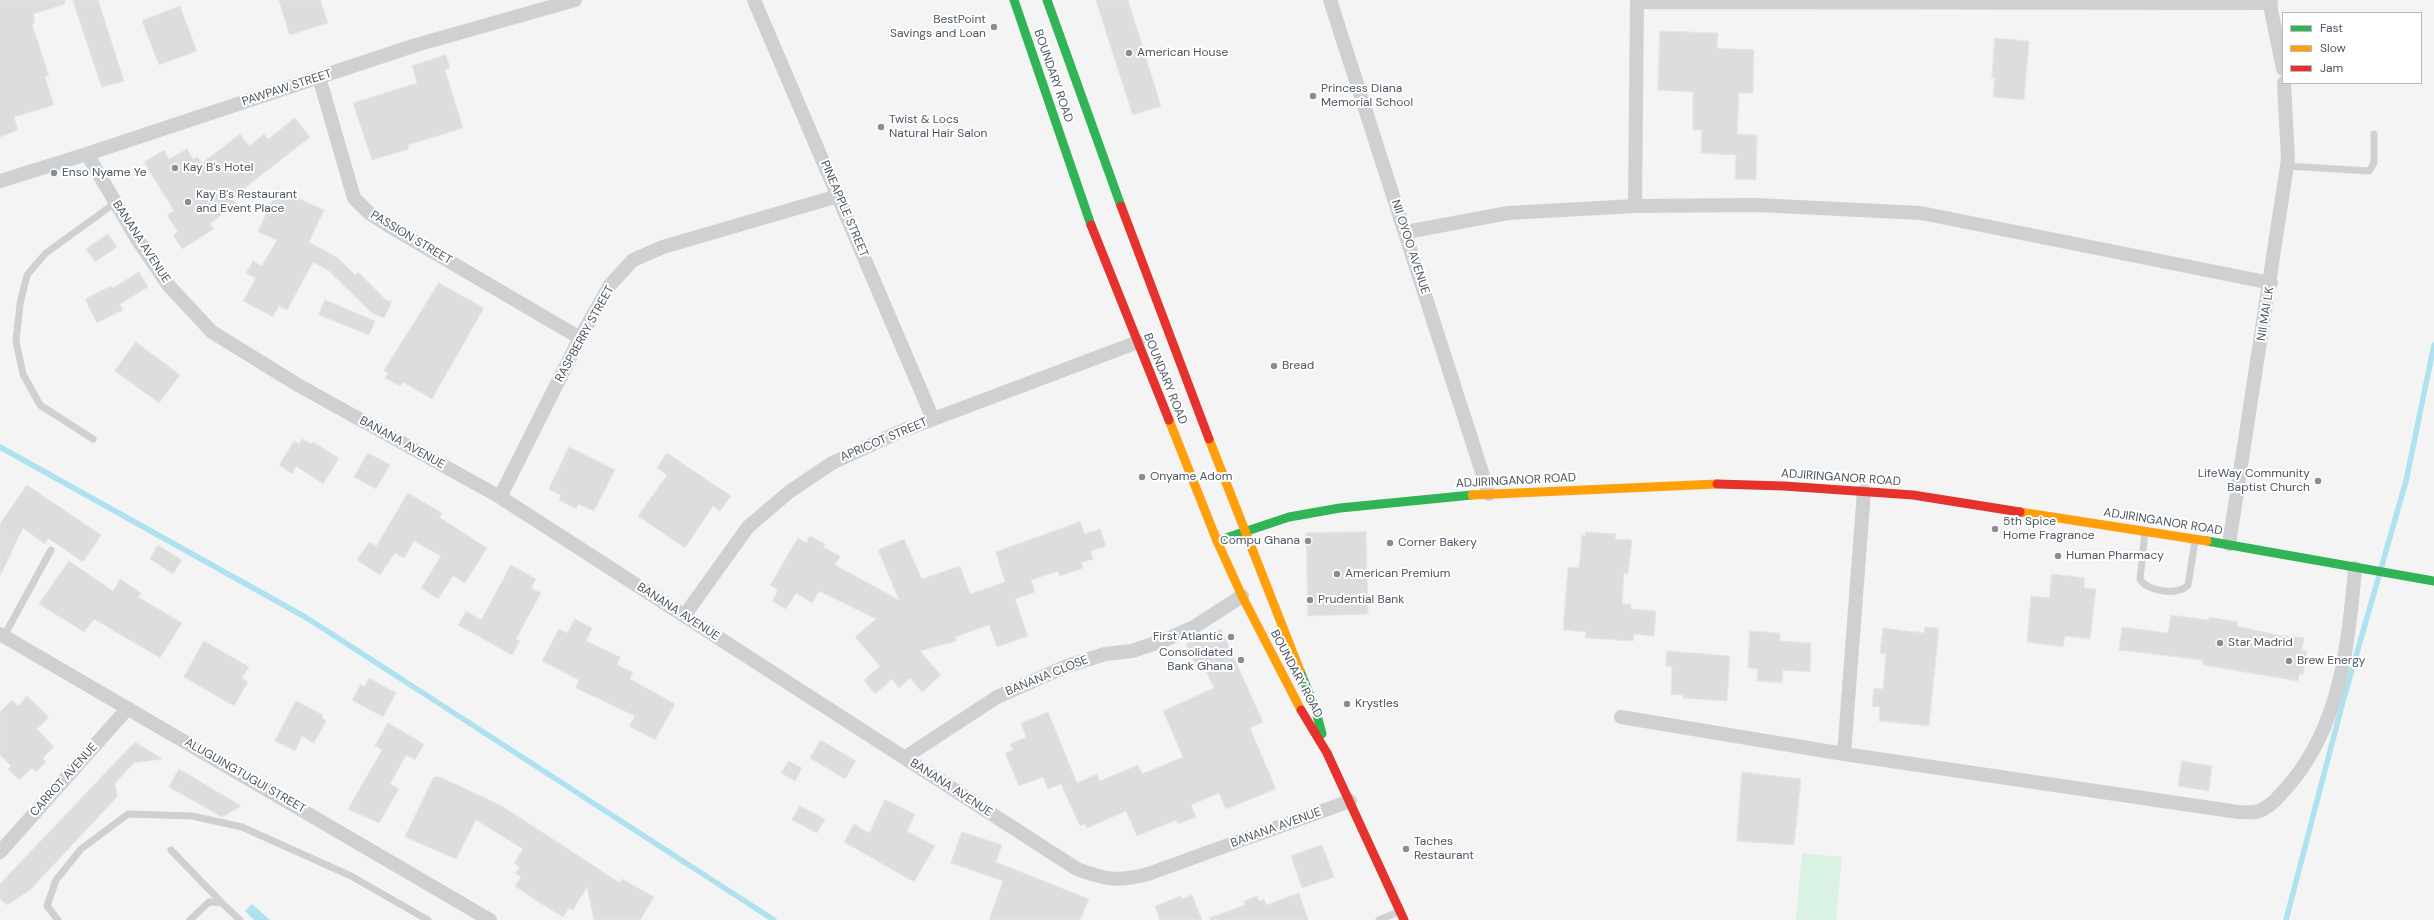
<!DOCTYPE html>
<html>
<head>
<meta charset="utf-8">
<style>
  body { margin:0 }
  #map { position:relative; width:2434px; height:920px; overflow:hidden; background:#f4f4f4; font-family:"DM Sans",sans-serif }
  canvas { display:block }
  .legend { position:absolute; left:2282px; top:12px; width:140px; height:72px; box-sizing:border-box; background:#fff; border:1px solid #b7bbc0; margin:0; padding:5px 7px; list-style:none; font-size:12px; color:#4a5661 }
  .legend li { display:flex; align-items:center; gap:8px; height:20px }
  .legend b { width:20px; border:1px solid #b7bbc0 }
</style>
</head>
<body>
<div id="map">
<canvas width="2434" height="920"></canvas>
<ul class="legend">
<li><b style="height:5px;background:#30b455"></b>Fast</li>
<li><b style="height:5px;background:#ff9f0a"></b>Slow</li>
<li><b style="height:5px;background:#e5322d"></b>Jam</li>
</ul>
</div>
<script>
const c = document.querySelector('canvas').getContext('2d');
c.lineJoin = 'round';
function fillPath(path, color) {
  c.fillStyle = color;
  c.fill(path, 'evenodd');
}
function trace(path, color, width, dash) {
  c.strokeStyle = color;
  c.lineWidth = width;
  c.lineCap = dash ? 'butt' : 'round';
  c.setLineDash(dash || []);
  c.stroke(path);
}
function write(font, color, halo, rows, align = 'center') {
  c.font = font + ' "DM Sans",sans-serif';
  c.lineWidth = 4;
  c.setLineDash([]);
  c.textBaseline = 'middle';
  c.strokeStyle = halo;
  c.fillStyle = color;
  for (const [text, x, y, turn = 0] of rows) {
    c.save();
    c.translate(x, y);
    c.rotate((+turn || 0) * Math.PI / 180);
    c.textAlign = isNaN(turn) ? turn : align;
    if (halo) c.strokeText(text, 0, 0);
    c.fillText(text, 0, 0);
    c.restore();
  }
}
const green = new Path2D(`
  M1802,853L1842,857L1836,920H1796Z`);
const water = new Path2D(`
  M252,904L270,920H254L245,911Z`);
const stream = new Path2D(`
  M0,447L307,618L774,920
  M2286,920L2342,705L2406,481L2434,345`);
const building = new Path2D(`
  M0,0H65V4L33,14L35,23L32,24L49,76L45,77L54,105L14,117L18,130L0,137Z
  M73,0H98L124,81L102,87Z
  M279,0H320L328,23L290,35Z
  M1096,0H1128L1161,106L1133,115Z
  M180,6L197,51L159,65L142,21Z
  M1660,31L1718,33L1717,48L1754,50L1753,93H1739L1737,134L1757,135L1756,180L1735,179L1736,155L1701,153L1702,130H1693V92L1658,90Z
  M1995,38L2029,41L2024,100L1993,97L1995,78H1992Z
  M446,55L450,68L445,70L463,128L408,145L409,149L372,160L353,103L417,83L412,66Z
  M295,118L310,137L232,198L236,203L210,224L214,229L182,249L173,235L178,232L167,215L174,211L144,162L164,150L169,159L187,149L193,159L198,157L202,163L240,134L249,146L264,134L268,139Z
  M278,189L324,210L309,242L338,258L355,275L358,272L386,300L392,302L384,318L372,313L329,271L313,262L287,310L279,306L273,317L243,301L256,278L246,273L253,261L262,266L277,240L258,232Z
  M108,234L117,247L95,262L86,249Z
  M139,272L148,287L120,304L123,310L97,323L85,299L111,286L113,288Z
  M439,283L484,308L432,399L403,382L400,386L385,378L388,374L384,371Z
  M325,300L375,321L369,335L319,315Z
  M136,342L180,375L159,403L115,371Z
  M302,439L311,444L313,442L339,458L323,484L296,466L292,474L279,465L294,441L299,444Z
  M569,447L615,470L594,511L578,504L576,509L559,500L561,495L549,489Z
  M368,453L390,465L376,489L354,477Z
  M667,453L731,496L720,511L713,506L685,548L638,516L667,475L657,468Z
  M27,485L101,535L83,562L48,538L45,544L23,528L0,576V524Z
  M408,493L442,513L439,517L487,548L465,583L453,576L438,599L421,588L441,556L414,541L404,558L395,553L380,575L357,560L369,542L376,546Z
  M1080,522L1085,534L1100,529L1106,546L1091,551L1093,559L1081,563L1083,568L1060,576L1058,571L1031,580L1035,592L1015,599L1028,636L997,647L989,625L955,637L956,641L920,651L941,675L922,692L910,678L899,688L892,679L875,694L864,680L880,666L855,637L876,619L819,591L812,603L796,593L786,609L772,601L778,590L770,585L798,538L806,543L810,536L825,544L823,547L840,556L835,565L899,600L878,550L904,539L922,579L960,566L970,594L1005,582L996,552Z
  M1366,532L1368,614L1308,616L1306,533Z
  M1586,532L1616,534L1615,539L1632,540L1628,574L1624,573L1622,604H1631V609L1656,611L1654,636L1634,634L1633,641L1585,638L1586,632L1563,630L1568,567L1579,568L1582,535L1585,536Z
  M158,545L182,560L173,574L150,559Z
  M69,561L113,591L120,579L141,593L138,597L182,623L160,658L94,619L84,632L39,604Z
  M511,565L536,579L531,588L541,593L516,639L520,641L512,655L458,625L466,611L481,620Z
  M2052,574L2085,578L2084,588L2096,589L2090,639L2065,636L2063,647L2027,642L2031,596L2049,598Z
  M2171,615L2209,620V617L2238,622L2237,626L2277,635L2304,638L2302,651H2307L2303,675L2300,673L2298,681L2203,665V660L2119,650L2122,627L2168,633Z
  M575,619L592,628L586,641L620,657L617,665L633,672L630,679L675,704L655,740L629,726L635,716L576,688L579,680L542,661L559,629L567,633Z
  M1925,627L1939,628L1929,726L1879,721L1880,707L1872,706L1874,688L1883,689L1886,654L1880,653L1883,628L1924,633Z
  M1221,629L1263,722L1250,728L1276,789L1226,809L1219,793L1191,805L1196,817L1178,824L1176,820L1137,836L1126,811L1087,828L1085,824L1080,826L1061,784L1048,789L1043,777L1019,786L1005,753L1013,750L1010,744L1026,737L1021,723L1048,712L1077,783L1097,774L1100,781L1138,765L1142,774L1183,757L1163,711L1214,688L1201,661L1195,664L1186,644Z
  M1750,631L1780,633V641L1811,643L1810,672L1783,670L1782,683L1757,681L1758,669L1748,668Z
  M204,641L249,667L242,678L248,682L234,706L184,677Z
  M1667,651L1730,656L1727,701L1683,698V695L1671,694L1672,667L1666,666Z
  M369,678L396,693L383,717L352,700L361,684L364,687Z
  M27,696L49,717L37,729L54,747L43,758L46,762L36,772L32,768L19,780L8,769L11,766L0,755V712L12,700L18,706Z
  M296,701L323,715L322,718L326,721L314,743L302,736L295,751L275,741Z
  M388,723L424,744L415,760L406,755L390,784L399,789L379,823L348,809L382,750L375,746Z
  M821,740L856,761L845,779L810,758Z
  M135,742L162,759L134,763L115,783L117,797L30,890L7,905L0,899V884Z
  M789,761L802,768L795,781L781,773Z
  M2182,761L2212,766L2209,791L2178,786Z
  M179,769L241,806L222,817L169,787Z
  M1742,772L1801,779L1794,845L1737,841Z
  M434,777H440L502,806L620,883L622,879L654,897L640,920H594L587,887L573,910L569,908L563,917L540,903L515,886L521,877L515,873L520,867L514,863L523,849L476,820L456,859L405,837Z
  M885,800L915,814L907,831L935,846L914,882L844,842L854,824L869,833Z
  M800,806L825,819L817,833L792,820Z
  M962,832L1002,845L996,862L1089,899L1080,920H989L1003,881L951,863Z
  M1322,845L1334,877L1302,888L1291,856Z
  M1299,893L1308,920H1210L1209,918L1245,905L1244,901L1257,896L1259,901L1264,899L1266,905Z
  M1192,895L1202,920H1160L1155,906L1181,896L1182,899Z`);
const lane = new Path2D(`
  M2287,166L2369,171L2374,163V134
  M93,439L40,405L23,374L16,341L20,304L27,275L46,253L115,203
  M2145,532L2140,579C2147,592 2179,596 2188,585L2195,541
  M4,636L51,550
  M171,850L222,903
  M58,920L47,906L56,880L81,849L128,814L192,816L242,827L351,876L428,920
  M190,920L209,902L222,903L240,920
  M1379,920L1398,912`);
const street = new Path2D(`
  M754,0L933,419
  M1330,0L1489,494
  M2269,0L2283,69
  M1637,2L2271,3
  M319,77L354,198L369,213L389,226L580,338
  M87,154L137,239L169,286L212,332L298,385L500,497L1077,869C1106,880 1118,882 1148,874L1350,801
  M0,181L87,154L416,45L575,0
  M1635,206L1637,0
  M1406,232L1508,213L1635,206L1757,205L1921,213L2271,283
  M500,497L580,338L610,285L633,260L663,247L838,196
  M2229,544L2288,159L2284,83
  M684,616L748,527L789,492L832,463L899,432L1138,342
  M0,634L490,920
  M1621,717L1844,754L2238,812C2245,812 2253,813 2259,811C2272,806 2280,795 2289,785C2340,726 2349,643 2355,568
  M1844,754L1864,491
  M904,758L997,697L1067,666L1105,654L1132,651L1165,640L1194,627L1242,596
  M0,852L128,708`);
const fast = new Path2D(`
  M1014,0L1091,225
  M1047,0L1121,206
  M1217,541L1289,517L1340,508L1472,495
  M2207,541L2434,581
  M1300,671L1315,708L1322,734`);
const slow = new Path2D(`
  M1169,420L1217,541L1242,596L1301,710
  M1209,439L1300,671
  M1472,495L1717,484
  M2020,512L2207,541`);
const jam = new Path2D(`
  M1121,206L1209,439
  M1091,225L1169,420
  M1717,484L1784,486L1913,495L2020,512
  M1301,710L1327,753L1404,920`);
const markers = [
  [994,27,4,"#868d94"],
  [1129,53,4,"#868d94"],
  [1313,96,4,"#868d94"],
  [881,127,4,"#868d94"],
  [175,168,4,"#868d94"],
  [54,173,4,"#868d94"],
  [188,202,4,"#868d94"],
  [1274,366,4,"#868d94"],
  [1142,477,4,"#868d94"],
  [2318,481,4,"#868d94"],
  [1995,529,4,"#868d94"],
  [1308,541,4,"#868d94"],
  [1390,543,4,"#868d94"],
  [2058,556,4,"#868d94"],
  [1337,574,4,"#868d94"],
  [1310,600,4,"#868d94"],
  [1231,637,4,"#868d94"],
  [2220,643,4,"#868d94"],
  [1241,660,4,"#868d94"],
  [2289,661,4,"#868d94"],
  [1347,704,4,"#868d94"],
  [1406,849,4,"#868d94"]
];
const poiNames = [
  ["BestPoint",986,20,"right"],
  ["Savings and Loan",986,34,"right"],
  ["American House",1137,53],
  ["Princess Diana",1321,89],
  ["Memorial School",1321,103],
  ["Twist & Locs",889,120],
  ["Natural Hair Salon",889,134],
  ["Kay B's Hotel",183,168],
  ["Enso Nyame Ye",62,173],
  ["Kay B's Restaurant",196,195],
  ["and Event Place",196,209],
  ["Bread",1282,366],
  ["LifeWay Community",2310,474,"right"],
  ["Baptist Church",2310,488,"right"],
  ["Onyame Adom",1150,477],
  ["5th Spice",2003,522],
  ["Home Fragrance",2003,536],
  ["Compu Ghana",1300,541,"right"],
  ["Corner Bakery",1398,543],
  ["Human Pharmacy",2066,556],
  ["American Premium",1345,574],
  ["Prudential Bank",1318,600],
  ["First Atlantic",1223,637,"right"],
  ["Star Madrid",2228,643],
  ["Consolidated",1233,653,"right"],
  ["Bank Ghana",1233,667,"right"],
  ["Brew Energy",2297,661],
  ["Krystles",1355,704],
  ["Taches",1414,842],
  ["Restaurant",1414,856]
];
const streetNames = [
  ["BOUNDARY ROAD",1053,76,71],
  ["PAWPAW STREET",287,88,-18],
  ["PINEAPPLE STREET",844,209,67],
  ["PASSION STREET",411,238,31],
  ["BANANA AVENUE",141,242,57],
  ["NII OYOO AVENUE",1410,247,72],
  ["NII MAI LK",2266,314,-81],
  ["RASPBERRY STREET",585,334,-61],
  ["BOUNDARY ROAD",1165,379,68],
  ["APRICOT STREET",884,440,-23],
  ["BANANA AVENUE",402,443,29],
  ["ADJIRINGANOR ROAD",1841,478,4],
  ["ADJIRINGANOR ROAD",1516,481,-3],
  ["ADJIRINGANOR ROAD",2163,522,9],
  ["BANANA AVENUE",678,612,33],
  ["BOUNDARY ROAD",1296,674,62],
  ["BANANA CLOSE",1047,676,-22],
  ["ALUGUINGTUGUI STREET",245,776,30],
  ["CARROT AVENUE",64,780,-48],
  ["BANANA AVENUE",951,788,33],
  ["BANANA AVENUE",1276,828,-20]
];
fillPath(green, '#d9f2e3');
fillPath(water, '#aee2f0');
trace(stream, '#aee2f0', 5.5);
fillPath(building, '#ddddde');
trace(building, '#e5e6e7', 1);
trace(lane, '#ced0d2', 7);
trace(street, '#ced0d2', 14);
trace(fast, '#30b455', 9);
trace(slow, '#ff9f0a', 9);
trace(jam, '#e5322d', 9);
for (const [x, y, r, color] of markers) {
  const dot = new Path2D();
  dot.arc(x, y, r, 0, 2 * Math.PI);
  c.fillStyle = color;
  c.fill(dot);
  trace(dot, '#fff', 1.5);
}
write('12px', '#4a5661', '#fff', poiNames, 'left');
write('12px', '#4a5661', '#fff', streetNames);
</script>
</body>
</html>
